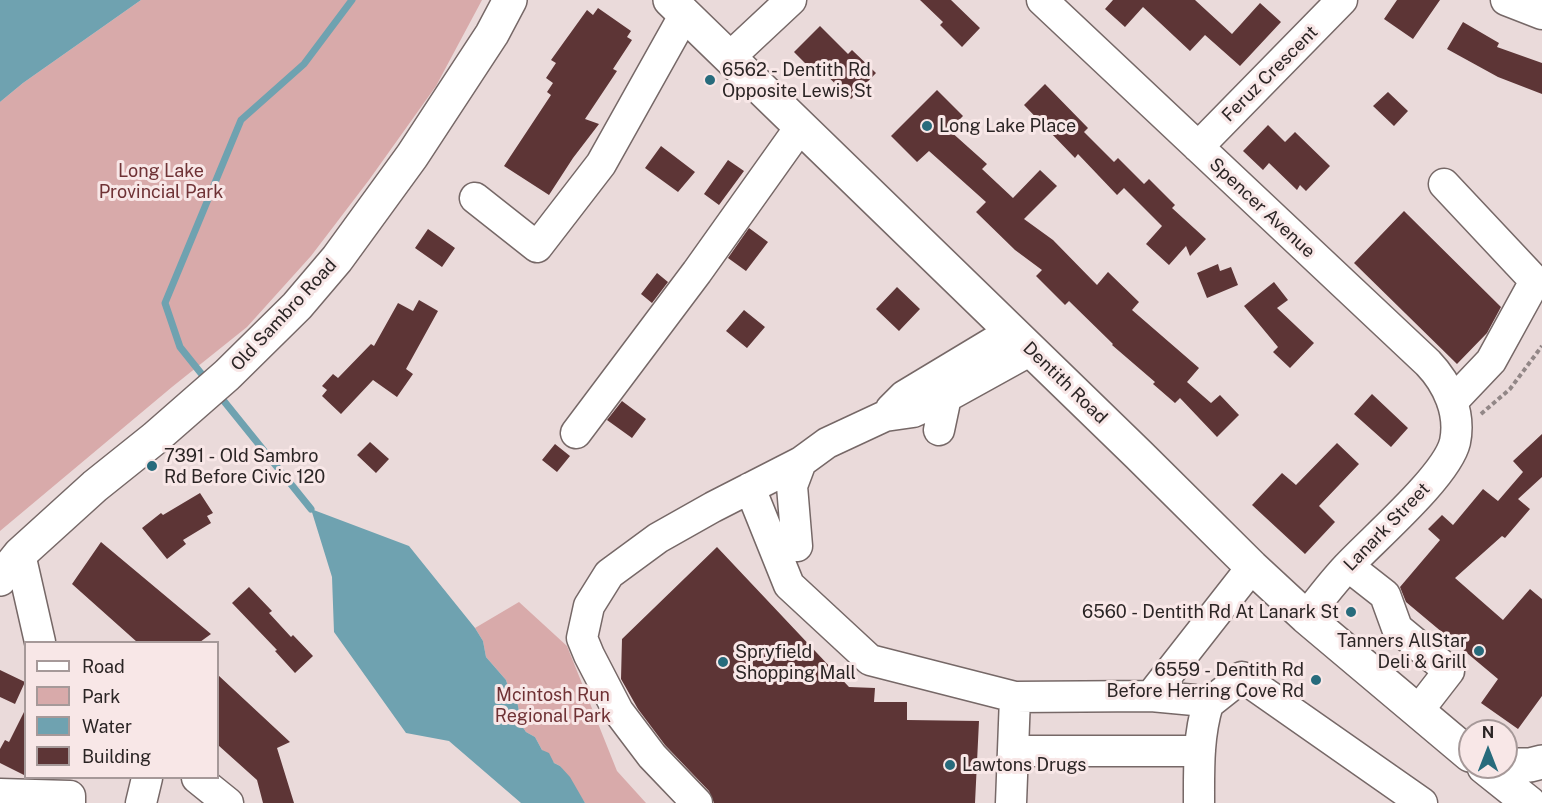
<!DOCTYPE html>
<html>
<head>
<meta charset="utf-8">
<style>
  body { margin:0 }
  #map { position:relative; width:1542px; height:803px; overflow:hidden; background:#eadada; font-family:"Public Sans",sans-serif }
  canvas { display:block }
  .legend { position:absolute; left:24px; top:641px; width:195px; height:138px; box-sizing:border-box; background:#f8e7e7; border:2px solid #a69999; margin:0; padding:8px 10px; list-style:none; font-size:18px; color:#2b2525 }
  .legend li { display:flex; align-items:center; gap:12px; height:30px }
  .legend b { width:30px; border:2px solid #a69999 }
  .north { position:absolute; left:1458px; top:719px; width:60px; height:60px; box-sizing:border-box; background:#f8e7e7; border:2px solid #a69999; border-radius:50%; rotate:0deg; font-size:16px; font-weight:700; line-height:24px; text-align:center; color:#2b2525 }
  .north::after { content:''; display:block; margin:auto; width:21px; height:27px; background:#276b7c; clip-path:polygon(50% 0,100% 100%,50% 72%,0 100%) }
</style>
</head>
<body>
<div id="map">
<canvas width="1542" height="803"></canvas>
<ul class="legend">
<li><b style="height:8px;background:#fff"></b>Road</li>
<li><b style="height:16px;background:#d8aaaa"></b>Park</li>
<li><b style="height:16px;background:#6fa2b0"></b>Water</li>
<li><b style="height:16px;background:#5d3536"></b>Building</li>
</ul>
<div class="north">N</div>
</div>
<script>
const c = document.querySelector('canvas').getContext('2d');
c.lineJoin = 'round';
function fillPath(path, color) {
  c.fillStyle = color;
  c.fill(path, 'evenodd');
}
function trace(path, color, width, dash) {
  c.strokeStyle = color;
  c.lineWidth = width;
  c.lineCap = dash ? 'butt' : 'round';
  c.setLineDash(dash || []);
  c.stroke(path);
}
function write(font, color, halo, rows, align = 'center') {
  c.font = font + ' "Public Sans",sans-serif';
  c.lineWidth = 6;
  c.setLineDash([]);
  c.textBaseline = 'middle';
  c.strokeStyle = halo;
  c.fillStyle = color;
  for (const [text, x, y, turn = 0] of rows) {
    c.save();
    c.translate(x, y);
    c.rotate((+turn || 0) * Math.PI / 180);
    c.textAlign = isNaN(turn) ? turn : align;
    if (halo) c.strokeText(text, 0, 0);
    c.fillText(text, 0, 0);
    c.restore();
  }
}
const green = new Path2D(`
  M141,0H482L436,86L369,180L311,256L247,327L172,387L0,531V102L23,83Z
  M519,602L567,646L617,771L646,803H585L560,766L554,763L542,750L535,737L526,732L522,726L517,701L510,693L506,680L486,657L483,641L475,628Z`);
const water = new Path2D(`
  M0,0H141L23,83L0,102Z
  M311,509L409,546L475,628L483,641L486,657L506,680L510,693L517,701L522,726L526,732L535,737L542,750L549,753L554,763L560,766L570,777L585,803H521L449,741L406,733L334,632L332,577Z`);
const stream = new Path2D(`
  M208,382L180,347L165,303L241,120L304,64L352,0
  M219,395L311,509`);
const building = new Path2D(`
  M920,0H951L980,28L962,47L940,25L943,22Z
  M1113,0H1195L1232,34L1260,3L1281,22L1240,66L1205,35L1190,51L1143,7L1125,27L1105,9Z
  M1397,0H1440L1413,39L1384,19Z
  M598,8L631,31L627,37L632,40L613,69L617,71L585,119L599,124L573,158L549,195L504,166L551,95L547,92L553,83L546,78L556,63L551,60L587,10L593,15Z
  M1463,22L1499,43L1497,47L1542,63V94L1498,77L1447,49Z
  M820,26L848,54L852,50L876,73L851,99L816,65L814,66L811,63L808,66L794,52Z
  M1045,84L1088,128L1084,132L1114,162L1118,158L1144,184L1149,179L1175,205L1172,208L1206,239L1190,256L1186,246L1169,265L1146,244L1162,226L1124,188L1117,195L1078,154L1075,158L1024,105Z
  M937,90L963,116L949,130L987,164L982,169L1013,198L1040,170L1057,186L1024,219L1053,240L1097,285L1108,272L1139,302L1132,310L1199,368L1187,382L1211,403L1220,395L1239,415L1217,437L1180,398L1175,403L1153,384L1155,382L1112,345L1113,344L1069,301L1065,305L1036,276L1042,270L1015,250L976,212L986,202L929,151L917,162L891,136Z
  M1388,92L1408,111L1394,126L1373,106Z
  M1268,125L1285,142L1295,132L1330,166L1306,191L1300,185L1297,190L1269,163L1263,170L1243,151Z
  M661,146L695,172L678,192L645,168Z
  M728,160L744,171L719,205L704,194Z
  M1404,211L1501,307L1487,333L1457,364L1354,263Z
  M749,228L768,242L746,271L728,258Z
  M428,229L455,248L442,267L415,248Z
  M1218,264L1220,271L1231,267L1238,285L1207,298L1197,273Z
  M657,273L668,282L652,303L641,294Z
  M1274,282L1288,300L1277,308L1314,343L1290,368L1273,352L1278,347L1244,306Z
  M897,287L920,309L899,331L876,309Z
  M419,300L438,311L406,369L413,374L397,397L373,380L341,414L322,396L327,390L322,386L333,374L338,378L371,344L374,346L398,303L413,311Z
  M744,310L765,327L747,348L726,331Z
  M1372,394L1408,428L1391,447L1354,414Z
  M622,401L646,419L632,438L607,420Z
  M1542,434V477L1518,499L1530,509L1505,538L1502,536L1455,578L1503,620L1530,589L1542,599V696L1518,729L1481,703L1498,679L1406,602L1400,587L1440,540L1428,529L1442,515L1453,525L1483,489L1498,501L1523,472L1513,461Z
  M370,442L389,459L376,473L357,455Z
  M1337,443L1359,464L1319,506L1335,522L1305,554L1252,505L1282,473L1296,485Z
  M555,444L570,456L557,472L542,460Z
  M200,493L213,513L207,516L211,523L183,540L186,544L167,559L142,528L161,513L163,515Z
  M101,542L211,634L200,642H137L72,584Z
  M717,547L849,687L875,688L874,702H907V720L979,721L975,803H714L709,791L665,745L638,709L621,679L622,639Z
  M249,587L272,611L269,613L291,637L293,635L313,656L295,673L275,651L277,650L232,603Z
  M0,670L25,682L15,704L0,697Z
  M218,675L290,742L277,748L294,803H263L257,780L218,745Z
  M26,708V776L0,763V749L5,740L9,742Z`);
const path = new Path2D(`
  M1481,414L1510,389L1542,346`);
const minor = new Path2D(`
  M1042,0L1428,363C1448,384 1461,413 1455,442C1447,476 1373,539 1347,567C1332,583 1319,600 1306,617
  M1506,0L1542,14
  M730,57L791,0
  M1198,147L1342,0
  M1444,184L1535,281L1491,361L1452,402
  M475,198L537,247L601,164L685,14
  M891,409L904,396L1012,331
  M939,430L946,397
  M576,433L697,272L801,126
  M750,488L789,585L870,660L1015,697L1151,696L1194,700L1208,704C1198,736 1199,770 1199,803
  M797,546L792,486L801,462
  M20,554L40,642
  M1348,566L1385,595L1397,628L1449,671L1418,711
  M1151,696L1252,567
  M1208,704L1242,677L1422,803
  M1013,751H1200
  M197,778L228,803
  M0,794L70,796V803
  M141,803L147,778
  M697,803L652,756L618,711L589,655L582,638L589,606L609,574L658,538L713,507L801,462L827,443L885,416L913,412L946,397L1031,350
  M1011,803L1015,697`);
const major = new Path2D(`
  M670,0L1139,455L1252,567L1306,617L1470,755
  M0,579L20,554L95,486L155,438L227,375L297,306L337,259L412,156L492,34L510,0
  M1506,765H1530L1542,762
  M1484,767L1529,803`);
const markers = [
  [710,80,6,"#276b7c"],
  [927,126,6,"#276b7c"],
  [152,466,6,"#276b7c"],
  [1351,612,6,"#276b7c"],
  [1479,651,6,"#276b7c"],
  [723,662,6,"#276b7c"],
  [1316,680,6,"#276b7c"],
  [950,765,6,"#276b7c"]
];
const poiNames = [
  ["6562 - Dentith Rd",722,70],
  ["Opposite Lewis St",722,91],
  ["Long Lake Place",939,126],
  ["7391 - Old Sambro",164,456],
  ["Rd Before Civic 120",164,477],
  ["6560 - Dentith Rd At Lanark St",1339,612,"right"],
  ["Tanners AllStar",1467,641,"right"],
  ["Deli & Grill",1467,662,"right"],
  ["Spryfield",735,652],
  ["Shopping Mall",735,673],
  ["6559 - Dentith Rd",1304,670,"right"],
  ["Before Herring Cove Rd",1304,691,"right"],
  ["Lawtons Drugs",962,765]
];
const streetNames = [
  ["Feruz Crescent",1270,74,-45],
  ["Spencer Avenue",1262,208,43],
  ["Old Sambro Road",284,315,-47],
  ["Dentith Road",1065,383,44],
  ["Lanark Street",1387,527,-46]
];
const parkNames = [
  ["Long Lake",161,171],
  ["Provincial Park",161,192],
  ["Mcintosh Run",553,695],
  ["Regional Park",553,716]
];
fillPath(green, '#d8aaaa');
fillPath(water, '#6fa2b0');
trace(stream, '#6fa2b0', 7);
fillPath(building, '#5d3536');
trace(minor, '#766867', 33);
trace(major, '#766867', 36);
trace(path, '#928787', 4, [4.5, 3]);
trace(minor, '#fff', 30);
trace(major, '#fff', 33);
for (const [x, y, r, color] of markers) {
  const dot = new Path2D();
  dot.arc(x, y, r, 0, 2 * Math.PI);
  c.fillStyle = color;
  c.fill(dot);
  trace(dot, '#f8e7e7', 2);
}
write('18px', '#2b2525', '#f8e7e7', poiNames, 'left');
write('18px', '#2b2525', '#f8e7e7', streetNames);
write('18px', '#6f3235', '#f8e7e7', parkNames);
</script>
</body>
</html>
